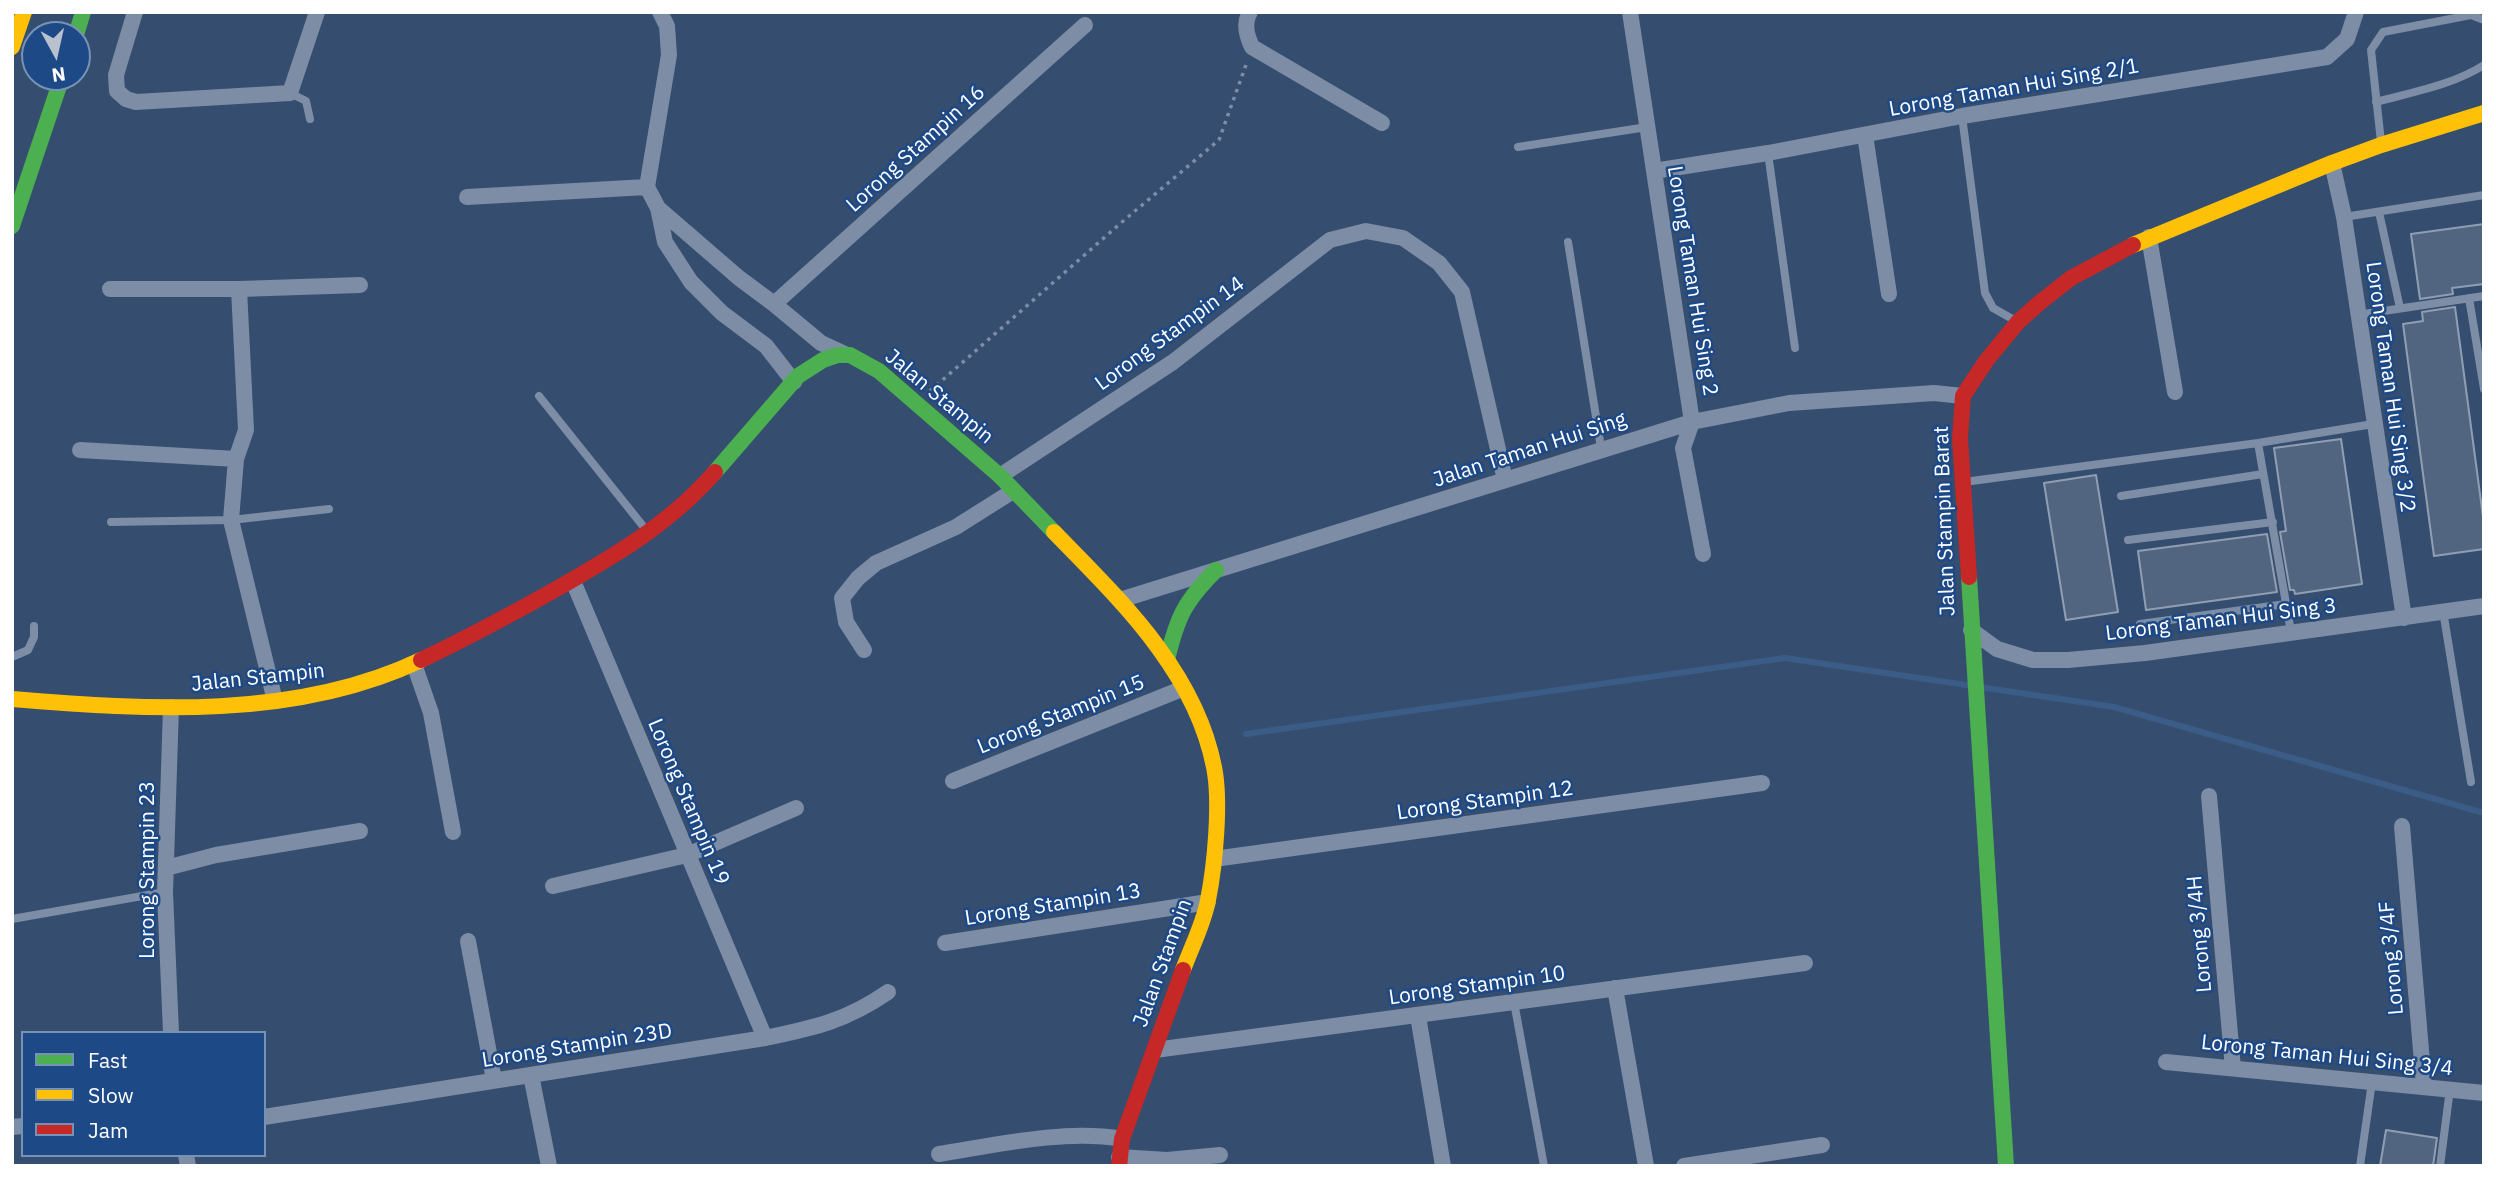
<!DOCTYPE html>
<html>
<head>
<meta charset="utf-8">
<style>
  body { margin:0 }
  #map { position:relative; width:2496px; height:1178px; overflow:hidden; background:#354d6f; font-family:"IBM Plex Sans",sans-serif }
  canvas { display:block }
  .frame { position:absolute; inset:0; border:14px solid #fff; pointer-events:none }
  .legend { position:absolute; left:21px; top:1031px; width:245px; height:126px; box-sizing:border-box; background:#1d4987; border:2px solid #7792b7; margin:0; padding:9px 12px; list-style:none; font-size:21px; color:#fff }
  .legend li { display:flex; align-items:center; gap:14px; height:35px }
  .legend b { width:35px; border:2px solid #7792b7 }
  .north { position:absolute; left:21px; top:21px; width:70px; height:70px; box-sizing:border-box; background:#1d4987; border:2px solid #7792b7; border-radius:50%; rotate:172deg; font-size:19px; font-weight:700; line-height:28px; text-align:center; color:#fff }
  .north::after { content:''; display:block; margin:auto; width:24px; height:32px; background:#b8c1cd; clip-path:polygon(50% 0,100% 100%,50% 72%,0 100%) }
</style>
</head>
<body>
<div id="map">
<canvas width="2496" height="1178"></canvas>
<div class="frame"></div>
<ul class="legend">
<li><b style="height:9px;background:#4caf50"></b>Fast</li>
<li><b style="height:9px;background:#ffc107"></b>Slow</li>
<li><b style="height:9px;background:#c62828"></b>Jam</li>
</ul>
<div class="north">N</div>
</div>
<script>
const c = document.querySelector('canvas').getContext('2d');
c.lineJoin = 'round';
function trace(path, color, width, dash) {
  c.strokeStyle = color;
  c.lineWidth = width;
  c.lineCap = dash ? 'butt' : 'round';
  c.setLineDash(dash || []);
  c.stroke(path);
}
function fillPath(path, color) {
  c.fillStyle = color;
  c.fill(path, 'evenodd');
}
function write(font, color, halo, rows, align = 'center') {
  c.font = font + ' "IBM Plex Sans",sans-serif';
  c.lineWidth = 5;
  c.setLineDash([]);
  c.textBaseline = 'middle';
  c.strokeStyle = halo;
  c.fillStyle = color;
  for (const [text, x, y, turn = 0] of rows) {
    c.save();
    c.translate(x, y);
    c.rotate((+turn || 0) * Math.PI / 180);
    c.textAlign = isNaN(turn) ? turn : align;
    if (halo) c.strokeText(text, 0, 0);
    c.fillText(text, 0, 0);
    c.restore();
  }
}
const stream = new Path2D(`
  M1246,734L1785,658L2114,707L2484,813`);
const building = new Path2D(`
  M2484,224V284L2452,288L2453,294L2420,299L2411,234Z
  M2455,307L2484,524V549L2434,556L2403,324L2423,321L2422,312Z
  M2341,439L2362,584L2295,594L2294,590H2290L2280,532L2286,531L2274,448Z
  M2096,475L2118,612L2066,620L2044,483Z
  M2267,534L2277,592L2146,610L2138,551Z
  M2386,1130L2437,1138L2433,1166H2380Z`);
const path = new Path2D(`
  M930,391L1122,222L1219,140L1247,62`);
const lane = new Path2D(`
  M290,93L306,101L310,119
  M2376,102C2412,92 2453,85 2484,65
  M1962,116L1985,293L1993,308L2016,321
  M2381,142L2371,50L2383,32L2471,15L2484,20
  M1518,147L1647,127
  M1768,153L1795,348
  M2379,212L2400,308
  M2344,217L2484,195
  M1568,242L1601,448
  M2469,298L2484,389
  M2357,315L2484,296
  M539,396L647,531
  M2258,443L2291,632
  M1964,482L2258,443L2373,424
  M2121,496L2263,474
  M111,522L231,520L329,509
  M2128,540L2273,522
  M2443,611L2471,782
  M2140,624L2286,604
  M12,657L28,650L34,637V626
  M12,919L165,892
  M1514,1002L1544,1166
  M2360,1166L2372,1082
  M2440,1166L2450,1089`);
const street = new Path2D(`
  M135,12L116,75L117,91L126,99L136,102L290,93L317,12
  M660,12L667,26L669,55L647,187L658,208L739,278L774,304L821,343L847,355
  M1250,12C1243,24 1247,36 1252,47L1382,123
  M1630,12L1692,422L1683,448L1703,554
  M1865,135L1889,294
  M2332,163L2344,217L2404,618
  M1654,171L1768,153L1962,116L2327,57L2347,39L2356,12
  M467,197L647,187
  M658,208L665,242L691,282L722,313L766,346L794,382
  M2149,237L2175,392
  M110,289H239L360,285
  M239,289L246,430L236,459L231,520L275,701
  M774,304L1085,25
  M80,450L236,459
  M1000,476L1173,362L1330,240L1366,231L1403,238L1439,263L1462,292L1505,480
  M573,581L765,1038
  M1120,600L1692,422L1789,403L1934,393L1963,396
  M1971,630L1997,649L2033,660H2068L2145,653L2484,606
  M864,650L846,622L842,598L858,578L876,563L956,527L1013,491
  M414,664L431,713L453,832
  M953,781L1184,688
  M2209,796L2233,1068
  M2402,826L2424,1086
  M1214,859L1762,783
  M166,868L216,855L360,831
  M553,886L687,855L796,808
  M468,941L494,1080
  M945,943L1208,902
  M1615,988L1646,1166
  M1418,1016L1443,1166
  M171,1033L165,892L171,707
  M1155,1050L1805,963
  M2166,1062L2484,1093
  M531,1075L549,1166
  M264,1117L765,1038C814,1028 846,1021 888,992
  M12,1127L23,1126
  M939,1154C996,1145 1065,1129 1122,1139
  M186,1155L188,1166
  M1119,1157L1167,1160L1220,1155
  M1684,1166L1822,1145`);
const fast = new Path2D(`
  M76,35L83,12
  M12,226L62,77
  M715,472L798,376L823,360L838,355H850L879,371L1000,476L1054,532
  M1969,577L2006,1166
  M1167,660C1177,617 1185,601 1216,570`);
const slow = new Path2D(`
  M12,47L24,12
  M2133,245L2332,163L2381,145L2484,113
  M1054,532C1119,599 1195,670 1214,767C1221,801 1215,865 1208,900C1204,923 1191,948 1183,970
  M12,699C148,710 295,720 421,660`);
const jam = new Path2D(`
  M1969,577L1960,438L1963,396L1986,361L2018,322L2038,304L2071,278L2133,245
  M421,660C465,639 508,616 551,592C611,558 669,525 715,472
  M1119,1166L1122,1139L1183,970`);
const streetNames = [
  ["Lorong Taman Hui Sing 2/1",2014,88,-10],
  ["Lorong Stampin 16",916,149,-42],
  ["Lorong Taman Hui Sing 2",1692,281,81],
  ["Lorong Stampin 14",1170,334,-36],
  ["Lorong Taman Hui Sing 3/2",2390,387,82],
  ["Jalan Stampin",939,397,40],
  ["Jalan Taman Hui Sing",1530,450,-18],
  ["Jalan Stampin Barat",1945,521,-92],
  ["Lorong Taman Hui Sing 3",2221,620,-7],
  ["Jalan Stampin",258,678,-6],
  ["Lorong Stampin 15",1061,715,-22],
  ["Lorong Stampin 12",1485,801,-8],
  ["Lorong Stampin 19",688,802,67],
  ["Lorong Stampin 23",148,870,-90],
  ["Lorong Stampin 13",1053,905,-9],
  ["Lorong 3/4H",2200,934,-95],
  ["Lorong 3/4F",2392,958,-95],
  ["Jalan Stampin",1163,963,-70],
  ["Lorong Stampin 10",1477,986,-8],
  ["Lorong Stampin 23D",577,1046,-9],
  ["Lorong Taman Hui Sing 3/4",2327,1056,6]
];
trace(stream, '#3c5c88', 6);
fillPath(building, '#516580');
trace(building, '#909eb2', 2);
trace(path, '#7c8da5', 3.5, [3.5, 5]);
trace(lane, '#7c8da5', 8);
trace(street, '#7c8da5', 16);
trace(fast, '#4caf50', 16);
trace(slow, '#ffc107', 16);
trace(jam, '#c62828', 16);
write('21px', '#fff', '#1d4987', streetNames);
</script>
</body>
</html>
